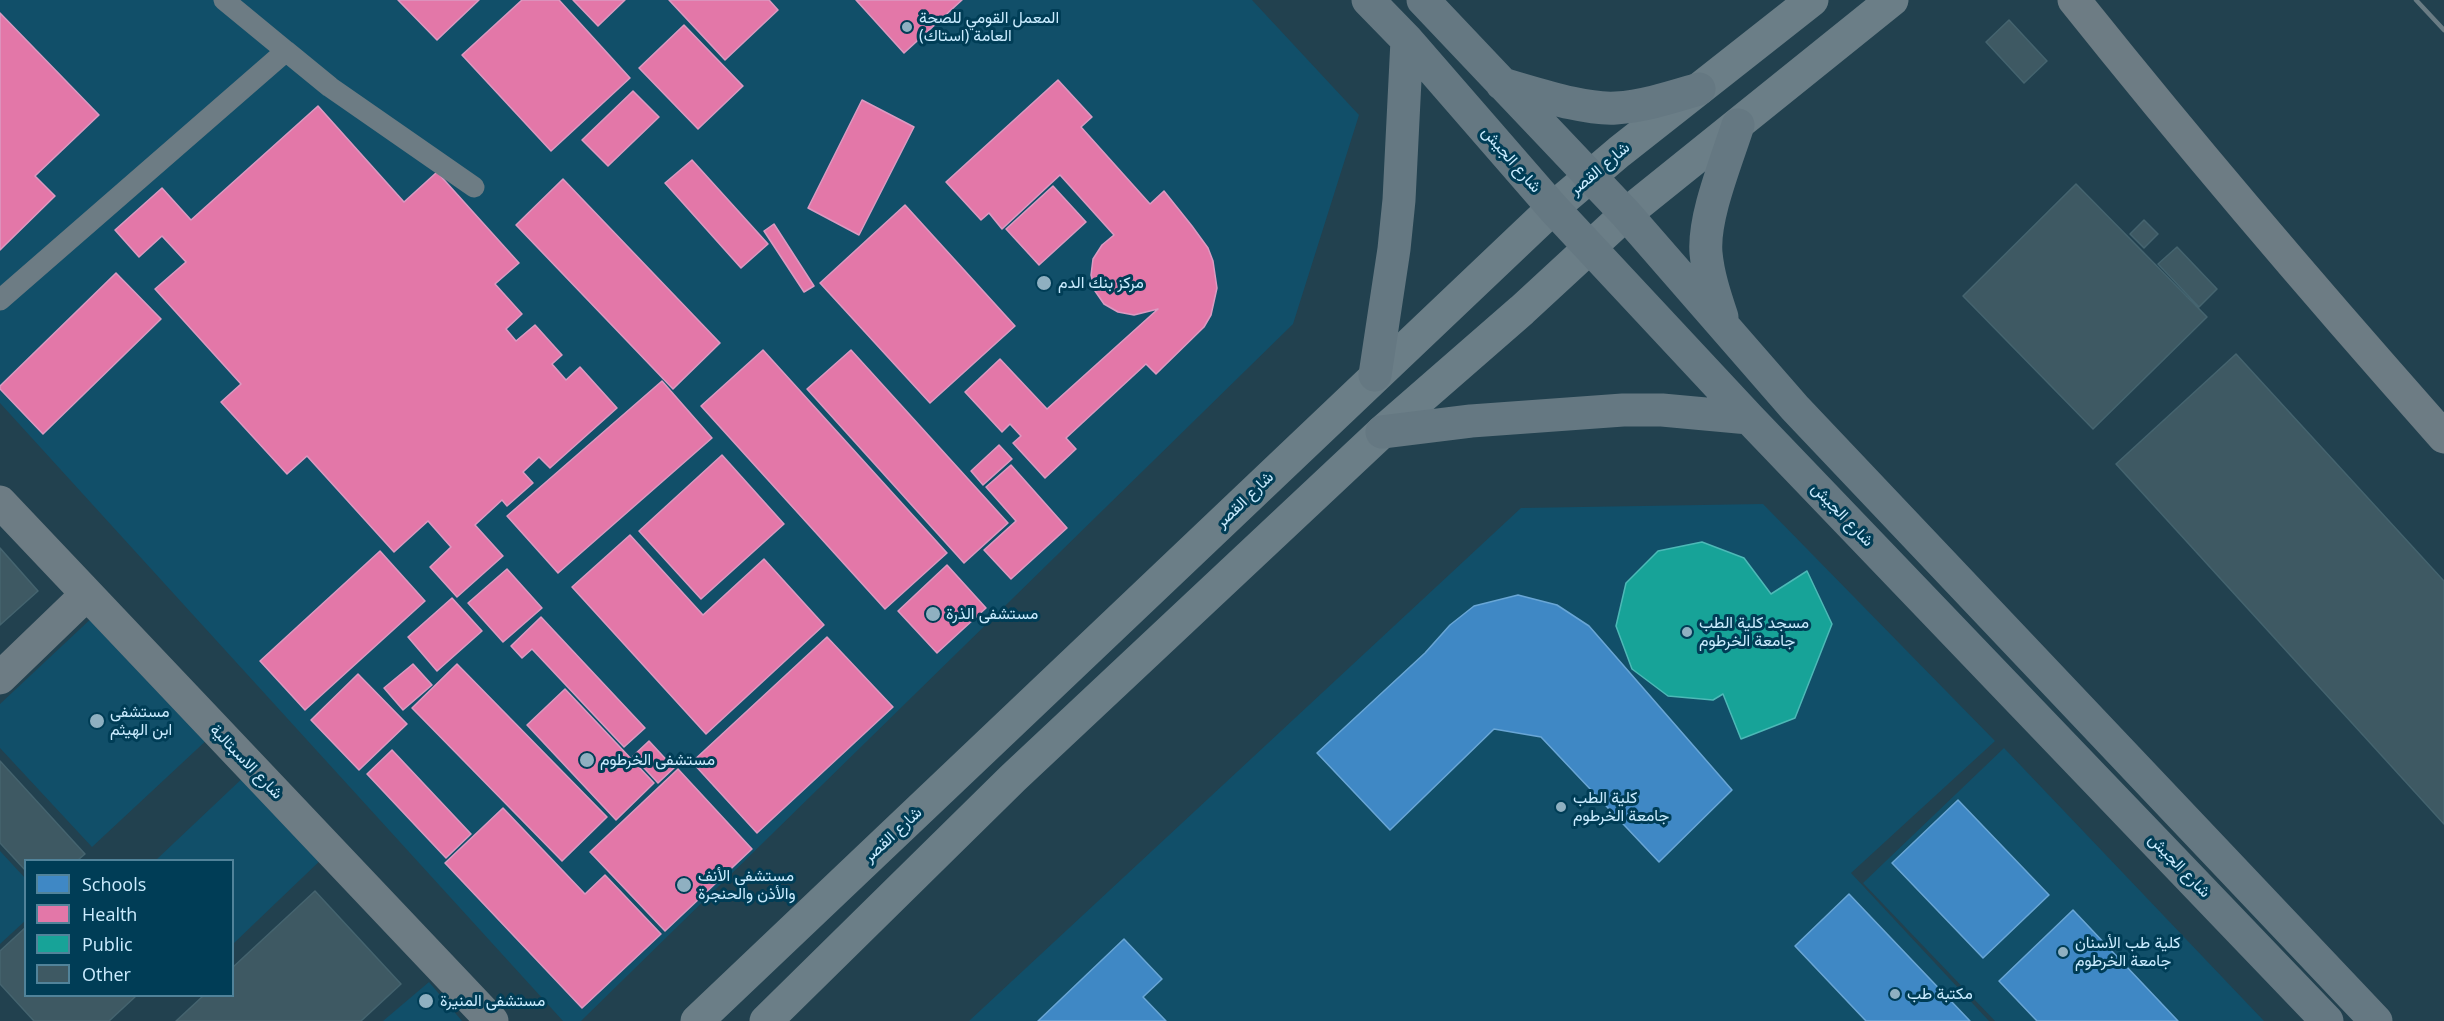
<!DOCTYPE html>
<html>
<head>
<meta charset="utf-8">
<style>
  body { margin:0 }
  #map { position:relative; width:2444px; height:1021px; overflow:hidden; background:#22414f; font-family:"Open Sans",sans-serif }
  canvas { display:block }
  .legend { position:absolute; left:24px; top:859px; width:210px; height:138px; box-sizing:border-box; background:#003d56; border:2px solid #51839a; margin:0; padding:8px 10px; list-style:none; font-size:18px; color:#caecff }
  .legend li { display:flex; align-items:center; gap:12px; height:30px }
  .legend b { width:30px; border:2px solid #51839a }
</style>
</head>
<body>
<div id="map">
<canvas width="2444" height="1021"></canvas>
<ul class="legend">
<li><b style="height:16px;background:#3f88c5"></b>Schools</li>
<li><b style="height:16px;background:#e377a8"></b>Health</li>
<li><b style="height:16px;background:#17a398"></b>Public</li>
<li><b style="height:16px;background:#3e5963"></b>Other</li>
</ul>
</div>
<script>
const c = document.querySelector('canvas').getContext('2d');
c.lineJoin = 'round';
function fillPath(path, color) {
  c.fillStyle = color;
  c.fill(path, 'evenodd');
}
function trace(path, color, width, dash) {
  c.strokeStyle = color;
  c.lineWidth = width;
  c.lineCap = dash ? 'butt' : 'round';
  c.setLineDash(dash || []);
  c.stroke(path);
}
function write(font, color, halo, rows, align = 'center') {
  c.font = font + ' "Open Sans",Vazirmatn,sans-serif';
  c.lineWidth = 6;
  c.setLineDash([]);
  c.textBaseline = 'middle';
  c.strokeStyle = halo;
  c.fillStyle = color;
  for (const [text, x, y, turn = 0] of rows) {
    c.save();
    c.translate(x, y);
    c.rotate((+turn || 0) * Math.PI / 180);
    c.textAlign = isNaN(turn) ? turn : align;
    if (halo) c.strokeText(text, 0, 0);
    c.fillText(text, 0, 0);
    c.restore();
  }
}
const built = new Path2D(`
  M0,0H1252L1359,115L1293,324L581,1021H563L0,403Z
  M1763,504L1995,741L1851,873L1989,1021H969L1521,508Z
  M96,614L210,737L92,847L0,748V704Z
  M2004,748L2264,1021H1995L1863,883Z
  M248,773L326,855L233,944L232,860H156Z
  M0,851L25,878L26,920L0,944Z
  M429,982L462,1021H383Z`);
const schools = new Path2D(`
  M1518,595L1557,605L1589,626L1732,790L1659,862L1541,737L1494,729L1390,830L1317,753L1425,653L1450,625L1474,606Z
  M1958,800L2049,895L1983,958L1892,863Z
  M1849,894L1970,1021H1866L1795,946Z
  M2073,910L2178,1021H2037L1999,981Z
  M1124,939L1162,979L1143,997L1166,1021H1038Z`);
const health = new Path2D(`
  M398,0H479L437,40Z
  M522,0H559L630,78L551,151L462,55Z
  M573,0H625L598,26Z
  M669,0H769L778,10L725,60Z
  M856,0H962L904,53Z
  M0,13L99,115L35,176L55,196L0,250Z
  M684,25L743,86L698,129L639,68Z
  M1058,80L1092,117L1081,127L1150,204L1164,191L1192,226L1208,248L1213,261L1217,288L1211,315L1204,327L1156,374L1146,364L1066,438L1076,449L1045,478L1013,443L1021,436L1010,424L1002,432L965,392L1000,359L1047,409L1158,309L1134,315L1118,312L1104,304L1095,291L1091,275L1093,259L1102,245L1114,235L1060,175L1002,229L989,213L981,220L946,182Z
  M633,91L659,117L608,166L582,140Z
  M862,100L914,127L859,235L808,208Z
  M318,106L404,202L437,172L519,263L495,284L522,314L506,329L516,341L535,325L562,355L552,364L566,380L580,367L617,408L550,468L539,457L523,472L533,483L507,506L502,500L475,525L503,556L457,597L430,567L451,547L428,521L394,552L307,456L287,474L221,402L241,384L155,289L186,262L162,236L139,257L115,230L162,188L191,220Z
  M692,160L768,244L741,268L665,183Z
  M563,179L720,343L673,389L516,225Z
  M1053,186L1086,222L1039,265L1006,229Z
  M905,205L1015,326L930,403L820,283Z
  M774,224L814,286L804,292L764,231Z
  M116,273L161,319L43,434L0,389V386Z
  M763,350L947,553L885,609L701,406Z
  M851,350L1008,523L964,563L807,389Z
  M662,381L712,438L558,573L507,516Z
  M999,445L1012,459L983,485L971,471Z
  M722,455L784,524L701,599L639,531Z
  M1011,465L1067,528L1011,579L984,550L1016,521L986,487Z
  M630,535L703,615L764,559L824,625L706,734L572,587Z
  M380,551L425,601L305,710L260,661Z
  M947,565L986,608L937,653L898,611Z
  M507,569L542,608L503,642L468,603Z
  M452,598L482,631L437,671L408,637Z
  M541,617L645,728L624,747L532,649L522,658L511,646Z
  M827,637L893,707L757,833L692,762Z
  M413,664L432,685L403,710L384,688Z
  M457,664L607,817L562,861L412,708Z
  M358,674L407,724L359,770L311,720Z
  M565,689L654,783L616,820L527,725Z
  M649,741L674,768L658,783L633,756Z
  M392,750L471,834L446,858L367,774Z
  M678,769L752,849L665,931L590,852Z
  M503,808L585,894L605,875L661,934L582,1008L445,863Z`);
const public = new Path2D(`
  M1702,542L1744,558L1771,594L1807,571L1832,624L1795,718L1741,739L1723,694L1713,700L1668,696L1632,669L1616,626L1626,583L1658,551Z`);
const building = new Path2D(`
  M2009,20L2047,61L2024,83L1986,42Z
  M2076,184L2207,317L2093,429L1963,296Z
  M2144,220L2158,234L2144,248L2130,234Z
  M2177,247L2217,289L2199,307L2158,264Z
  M2236,354L2444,581V824L2116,464Z
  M0,548L38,591L0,625Z
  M0,761L85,854L78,860H26V871L0,843Z
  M315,891L401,984L361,1021H176L203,996H232V968Z
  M26,927V996H136L109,1021H34L0,984V951Z`);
const lane = new Path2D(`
  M286,51L330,87L474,187
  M0,300L286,51L224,0`);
const street = new Path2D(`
  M2074,0C2193,149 2317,294 2444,437
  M0,502L492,1021
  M0,678L87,594`);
const secondary = new Path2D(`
  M697,1021L1553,208L1619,152L1812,0
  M766,1021L1013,778L1382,432L1522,310L1626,214L1892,0`);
const highway = new Path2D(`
  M1368,0L1407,40L1553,208L1749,418L2327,1021
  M1423,0L1626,214L1795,408L2376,1021
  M1502,84C1535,93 1583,110 1616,108C1645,106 1672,97 1699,89
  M1722,317C1715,296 1708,275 1706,253C1703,217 1727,160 1738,125
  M1375,375L1394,249L1399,200L1407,40
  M1382,432L1471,421L1623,410H1662L1749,418`);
const rail = new Path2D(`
  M2416,0L2444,30`);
const markers = [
  [907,27,6,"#8fb0c1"],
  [1044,283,8,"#8fb0c1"],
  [933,614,8,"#8fb0c1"],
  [1687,632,6,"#8fb0c1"],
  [97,721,8,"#8fb0c1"],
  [587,760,8,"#8fb0c1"],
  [1561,807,6,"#8fb0c1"],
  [684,885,8,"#8fb0c1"],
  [2063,952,6,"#8fb0c1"],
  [1895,994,6,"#8fb0c1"],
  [426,1001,8,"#8fb0c1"]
];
const poiNames = [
  ["المعمل القومي للصحة",919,18],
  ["العامة (استاك)",919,36],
  ["مركز بنك الدم",1058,283],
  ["مستشفى الذرة",946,614],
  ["مسجد كلية الطب",1699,623],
  ["جامعة الخرطوم",1699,641],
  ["مستشفى",110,712],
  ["ابن الهيثم",110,730],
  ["مستشفى الخرطوم",600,760],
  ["كلية الطب",1573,798],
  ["جامعة الخرطوم",1573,816],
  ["مستشفى الأنف",698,876],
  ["والأذن والحنجرة",698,894],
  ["كلية طب الأسنان",2075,943],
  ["جامعة الخرطوم",2075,961],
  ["مكتبة طب",1907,994],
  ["مستشفى المنيرة",440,1001]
];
const streetNames = [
  ["شارع الجيش",1511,160,49],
  ["شارع القصر",1600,169,-40],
  ["شارع القصر",1245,500,-44],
  ["شارع الجيش",1842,515,46],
  ["شارع الاسبتالية",246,762,46],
  ["شارع القصر",893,835,-43],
  ["شارع الجيش",2179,866,46]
];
fillPath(built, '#114f69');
fillPath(schools, '#3f88c5');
trace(schools, '#69a6d6', 1.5);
fillPath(health, '#e377a8');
trace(health, '#dc9ac2', 1.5);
fillPath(public, '#17a398');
trace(public, '#4db9b7', 1.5);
fillPath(building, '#3e5963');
trace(building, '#45646f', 1.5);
trace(lane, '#6d7c84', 21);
trace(street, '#6d7c84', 33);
trace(secondary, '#6b7e87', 33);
trace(highway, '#657882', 33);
trace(rail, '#6a7c84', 4.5);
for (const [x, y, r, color] of markers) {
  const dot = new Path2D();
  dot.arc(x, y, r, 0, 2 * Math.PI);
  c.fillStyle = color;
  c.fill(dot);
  trace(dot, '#003d56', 2);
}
write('16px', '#caecff', '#003d56', poiNames, 'left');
write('16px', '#caecff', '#003d56', streetNames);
</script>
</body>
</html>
